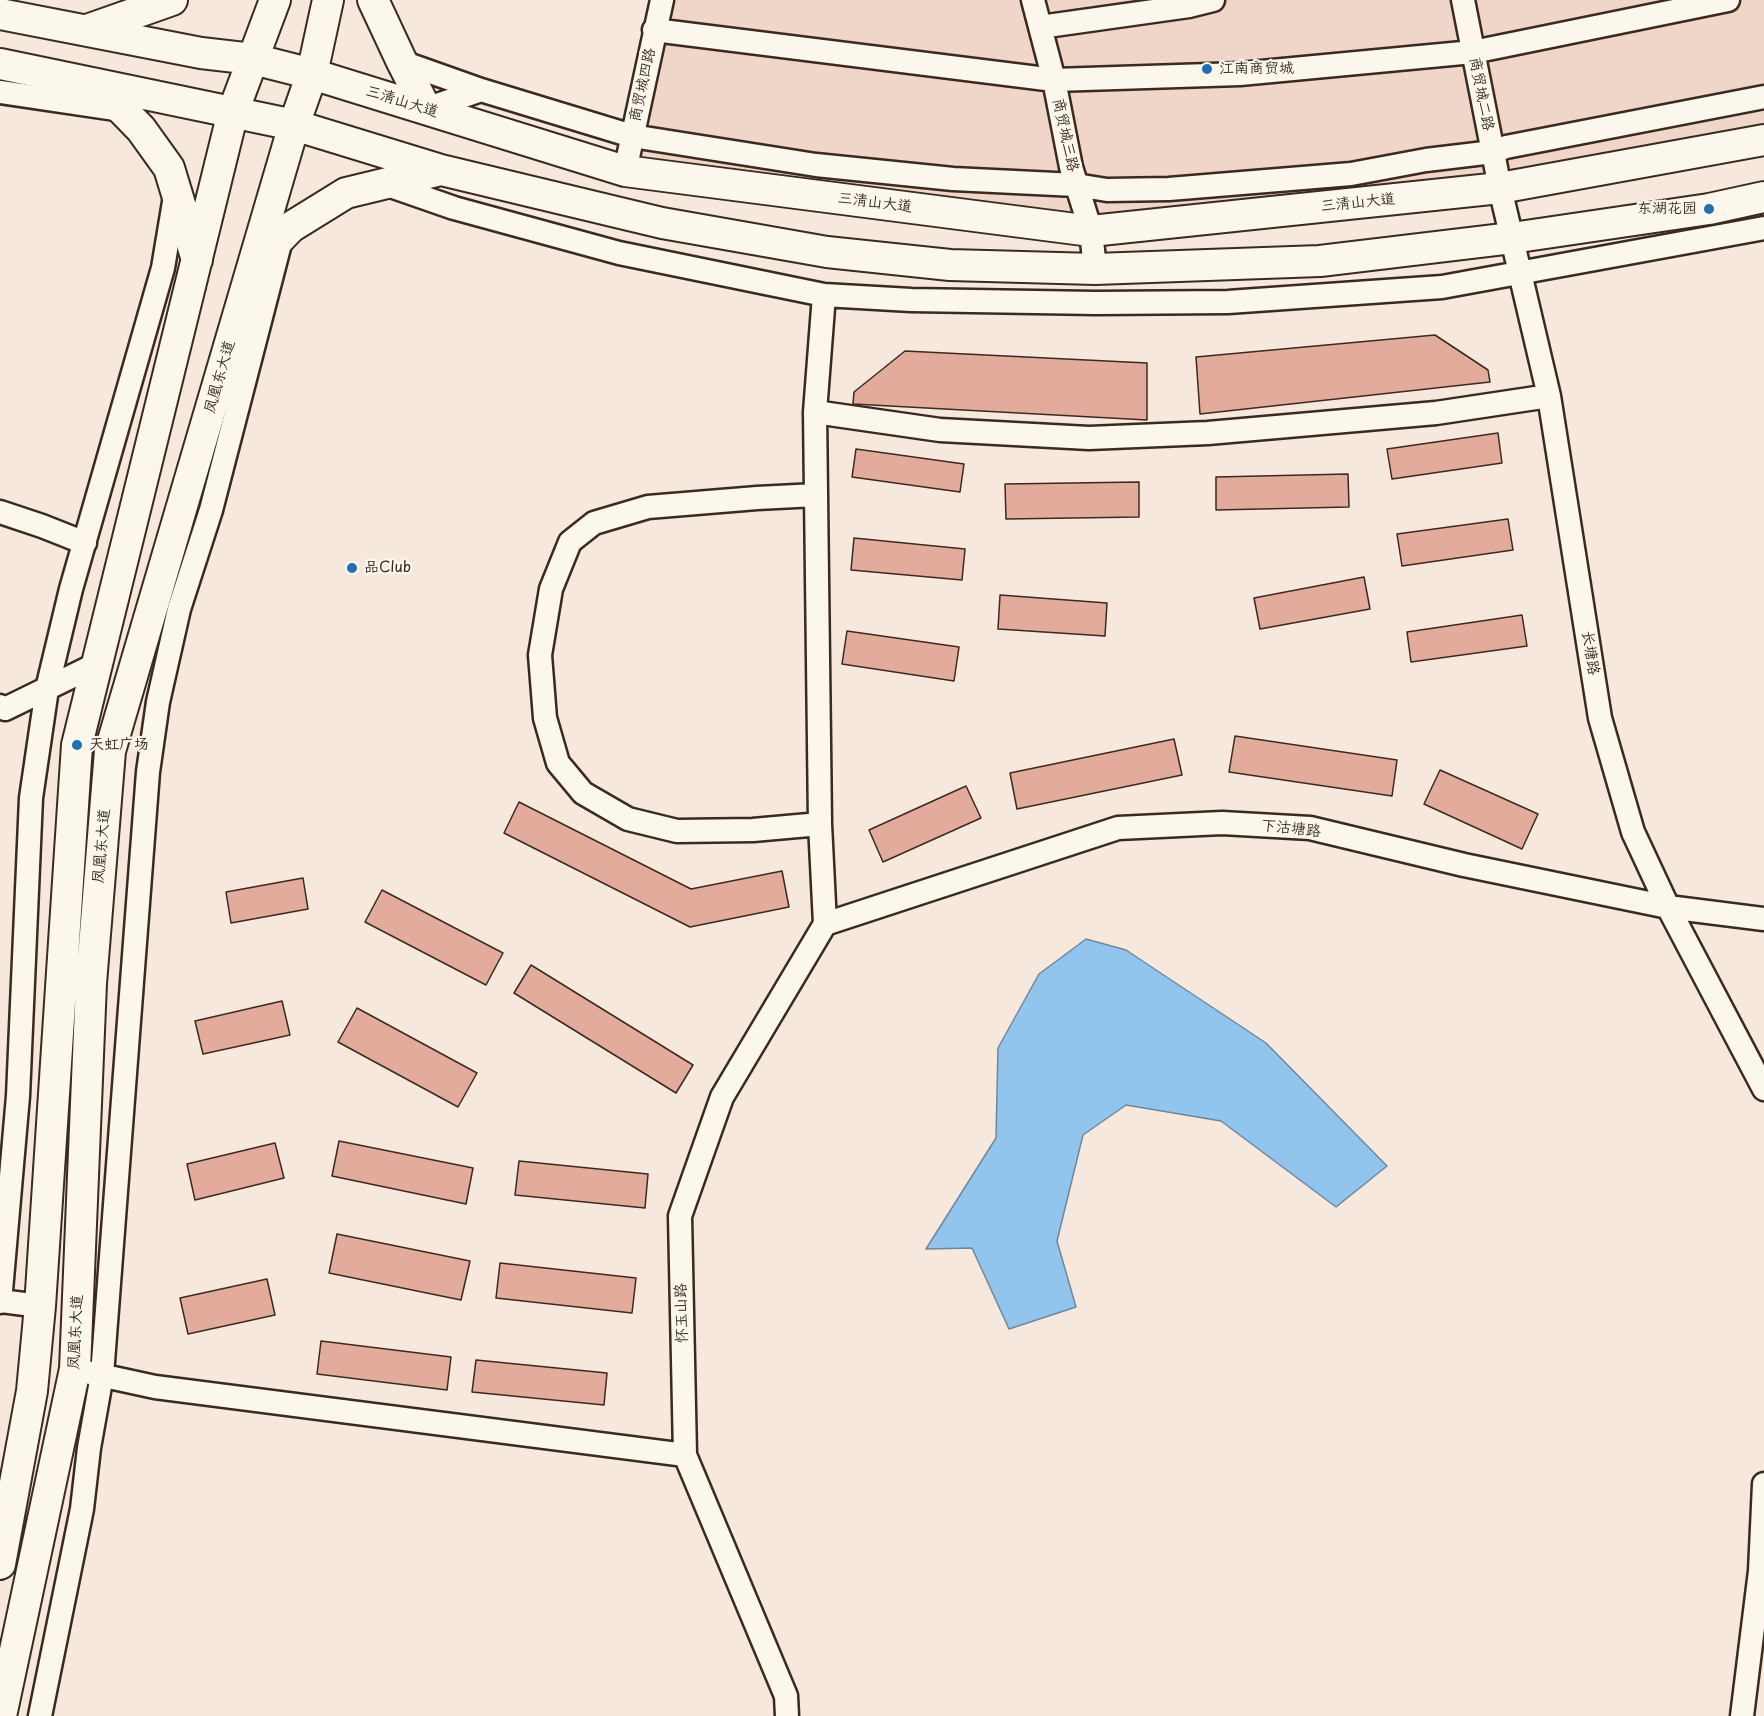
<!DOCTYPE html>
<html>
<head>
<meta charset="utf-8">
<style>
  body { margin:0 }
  canvas { display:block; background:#f6e8dc }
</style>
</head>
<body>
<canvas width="1764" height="1716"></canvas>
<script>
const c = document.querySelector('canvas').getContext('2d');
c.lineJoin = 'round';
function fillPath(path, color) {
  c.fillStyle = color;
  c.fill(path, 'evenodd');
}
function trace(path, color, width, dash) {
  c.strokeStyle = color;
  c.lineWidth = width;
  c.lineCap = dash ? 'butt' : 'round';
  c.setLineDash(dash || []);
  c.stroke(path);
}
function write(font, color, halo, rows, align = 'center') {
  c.font = font + ' "Playpen Sans","LXGW WenKai TC",sans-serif';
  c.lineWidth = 4.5;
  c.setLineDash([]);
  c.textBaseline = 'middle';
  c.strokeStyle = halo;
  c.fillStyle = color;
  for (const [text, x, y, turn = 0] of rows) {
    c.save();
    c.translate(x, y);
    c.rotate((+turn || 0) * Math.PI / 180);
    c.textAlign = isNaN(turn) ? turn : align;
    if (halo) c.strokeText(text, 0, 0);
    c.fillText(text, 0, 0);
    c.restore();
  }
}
const built = new Path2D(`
  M668,0H1764V139L1091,231L625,171Z`);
const water = new Path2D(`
  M1086,939L1126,950L1266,1043L1387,1166L1336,1207L1221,1121L1126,1105L1083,1135L1057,1241L1076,1307L1009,1329L972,1248L926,1249L996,1138L998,1048L1039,974Z`);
const building = new Path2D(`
  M1435,335L1488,370L1490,382L1200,414L1196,357Z
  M905,351L1147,363V420L853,404L854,392Z
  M1498,433L1502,463L1392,479L1387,449Z
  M856,449L964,464L960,492L852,477Z
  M1348,474L1349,507L1216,510V477Z
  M1139,482V517L1006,519L1005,484Z
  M1508,519L1513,550L1402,566L1397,534Z
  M854,538L965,549L962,580L851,570Z
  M1364,577L1370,609L1260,629L1254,598Z
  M1000,595L1107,603L1105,636L998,629Z
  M1522,615L1527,646L1411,662L1407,632Z
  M847,631L959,647L954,681L842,664Z
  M1235,736L1397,760L1392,796L1229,772Z
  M1174,739L1182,775L1017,809L1010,773Z
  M1440,770L1538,814L1522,849L1424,804Z
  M966,786L981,818L883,862L869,830Z
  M519,802L691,889L782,871L789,907L690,927L504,833Z
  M303,878L308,909L231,923L226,892Z
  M382,890L503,953L486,985L365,922Z
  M531,965L693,1065L676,1093L514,993Z
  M282,1001L290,1035L203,1054L195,1021Z
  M357,1008L477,1073L458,1107L338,1042Z
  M339,1141L473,1168L466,1204L332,1176Z
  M275,1143L284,1178L195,1200L187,1164Z
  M519,1161L648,1174L645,1208L515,1195Z
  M337,1234L470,1261L461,1300L329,1273Z
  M500,1263L636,1278L632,1313L496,1298Z
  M267,1279L275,1315L188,1334L180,1298Z
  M321,1341L451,1357L447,1390L317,1374Z
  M476,1360L607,1373L604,1405L472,1392Z`);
const minor = new Path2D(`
  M1033,0L1054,80L1071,167L1091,231L1095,269
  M1463,0L1500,188L1549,396L1600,718L1633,832L1668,907L1764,1089
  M1040,27L1189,6L1213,0
  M654,30L1054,80L1240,74L1473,52L1728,0
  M402,62L481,90
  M0,92L122,110
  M426,109L481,90L632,136L816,165L953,179L1076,185L1107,190L1169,189L1351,174L1426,160L1493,152L1506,147L1764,97
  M625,171L662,0
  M385,184L454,208L619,253L824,295L911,300L1096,303L1228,302L1442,287L1764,228
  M824,295L815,412L820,824L825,924
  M815,412L940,430L1089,438L1208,433L1436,413L1549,396
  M816,495L757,498L648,507L594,523L570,542L551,589L540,655L545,718L558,763L583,793L628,819L677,831L753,830L820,824
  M0,512L42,526L85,543
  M0,706L5,709L97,664
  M825,924L1118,828L1222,823L1310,828L1464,865L1668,907L1764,919
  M0,1301L40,1306
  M0,1302L18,1096L31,798L47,689L71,589L163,268L175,196
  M86,1372L155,1387L685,1455
  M40,1716L82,1509L89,1448L102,1375L148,772L158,702L179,609L211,510L282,236
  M787,1716L786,1696L685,1455L680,1216L722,1097L825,924
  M1742,1716L1760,1571L1764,1484`);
const major = new Path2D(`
  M373,0L402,62L426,109
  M0,14L201,53L253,59L312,74L625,171L1091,231L1500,188L1764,140
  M87,30L172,0
  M0,64L294,125L441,170L662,223L827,252L950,265L1095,269L1320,261L1512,238L1709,209L1764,197
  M97,84L141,129L169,168L197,260
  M254,265L291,227L346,193L441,170
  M0,1564L32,1391L40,1306L77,745L233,112L275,0
  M1,1716L75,1369L91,983L110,751L294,125L312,74L328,0`);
const markers = [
  [1207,69,6,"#1f6fb2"],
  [1709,209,6,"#1f6fb2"],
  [352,568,6,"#1f6fb2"],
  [77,745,6,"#1f6fb2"]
];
const poiNames = [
  ["江南商贸城",1219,69],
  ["东湖花园",1697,209,"right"],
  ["品Club",364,568],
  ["天虹广场",89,745]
];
const streetNames = [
  ["商贸城四路",643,85,-78],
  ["商贸城二路",1481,94,79],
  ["三清山大道",402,102,17],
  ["商贸城三路",1065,135,78],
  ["三清山大道",875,203,7],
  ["三清山大道",1358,203,-6],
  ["凤凰东大道",220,377,-74],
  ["长塘路",1590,653,81],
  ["下沽塘路",1291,829,6],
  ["凤凰东大道",102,846,-85],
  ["怀玉山路",682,1313,-91],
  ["凤凰东大道",76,1332,-87]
];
fillPath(built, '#f0d6c8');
fillPath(water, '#91c5ee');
trace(water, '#6f879b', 1.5);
fillPath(building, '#e3ab9b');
trace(building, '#3b2a1e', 1.5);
trace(minor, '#3b2a1e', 27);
trace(major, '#3b2a1e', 34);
trace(minor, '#fbf7ec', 22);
trace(major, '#fbf7ec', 30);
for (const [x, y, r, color] of markers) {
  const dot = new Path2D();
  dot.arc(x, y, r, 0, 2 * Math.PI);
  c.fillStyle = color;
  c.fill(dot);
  trace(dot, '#fbf7ec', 2);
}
write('15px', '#3b2a1e', '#fbf7ec', poiNames, 'left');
write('15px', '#3b2a1e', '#fbf7ec', streetNames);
</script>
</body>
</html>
